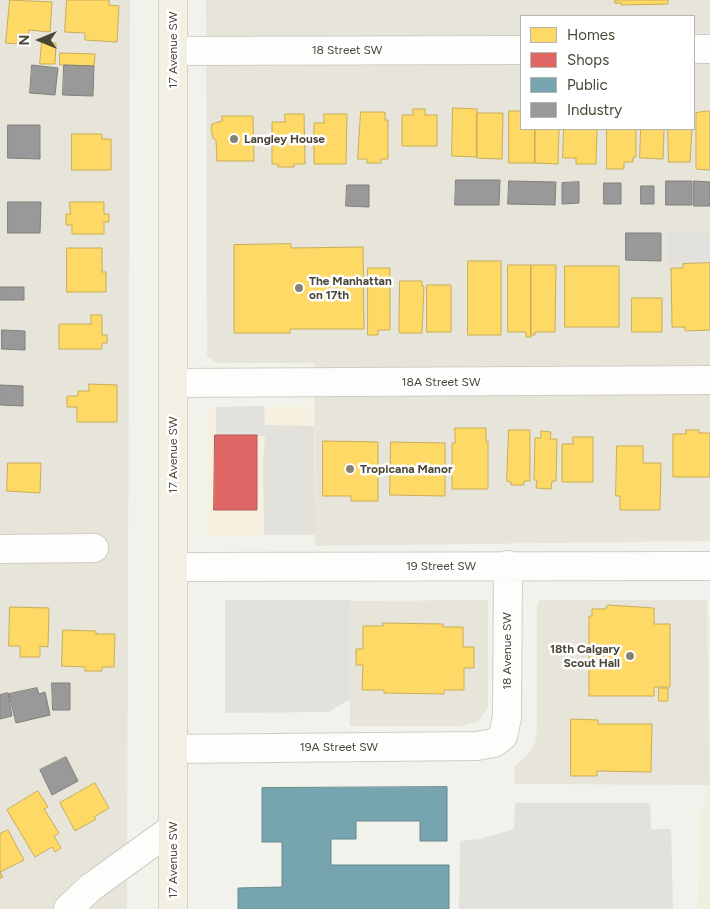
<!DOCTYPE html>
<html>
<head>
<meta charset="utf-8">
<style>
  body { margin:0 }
  #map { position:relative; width:710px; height:909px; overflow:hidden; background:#f2f2ec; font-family:Figtree,sans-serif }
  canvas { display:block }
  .legend { position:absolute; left:520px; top:15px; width:175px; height:115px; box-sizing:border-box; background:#fff; border:1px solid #b7b5af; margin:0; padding:6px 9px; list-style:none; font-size:15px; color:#4a4637 }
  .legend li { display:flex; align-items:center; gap:10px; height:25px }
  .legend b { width:25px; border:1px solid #b7b5af }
  .north { position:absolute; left:15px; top:15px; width:50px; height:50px; -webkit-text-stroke:4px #fff; paint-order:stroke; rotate:270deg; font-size:14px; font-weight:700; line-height:20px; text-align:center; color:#4a4637 }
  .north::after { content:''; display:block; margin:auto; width:18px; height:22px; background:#4a4637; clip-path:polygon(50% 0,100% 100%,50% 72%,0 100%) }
</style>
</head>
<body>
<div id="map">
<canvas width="710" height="909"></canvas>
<ul class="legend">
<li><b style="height:14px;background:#ffd966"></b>Homes</li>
<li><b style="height:14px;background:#e06666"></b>Shops</li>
<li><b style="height:14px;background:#76a5af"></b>Public</li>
<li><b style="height:14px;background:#999"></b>Industry</li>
</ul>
<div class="north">N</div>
</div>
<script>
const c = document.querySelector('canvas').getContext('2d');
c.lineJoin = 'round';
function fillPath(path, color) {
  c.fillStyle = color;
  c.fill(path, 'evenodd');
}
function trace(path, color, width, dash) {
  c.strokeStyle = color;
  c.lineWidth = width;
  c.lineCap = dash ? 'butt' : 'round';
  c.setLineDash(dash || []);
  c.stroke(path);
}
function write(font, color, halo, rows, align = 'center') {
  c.font = font + ' Figtree,sans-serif';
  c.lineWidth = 5;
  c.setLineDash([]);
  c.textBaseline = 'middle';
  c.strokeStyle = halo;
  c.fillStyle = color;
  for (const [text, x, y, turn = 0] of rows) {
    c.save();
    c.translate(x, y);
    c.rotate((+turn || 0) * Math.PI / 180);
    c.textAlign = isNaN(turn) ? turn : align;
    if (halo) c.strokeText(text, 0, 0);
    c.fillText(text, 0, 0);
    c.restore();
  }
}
const residential = new Path2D(`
  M0,0H130L127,909H0Z
  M206,0H710V541L315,546L314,363H216L207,356ZM521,16H694V129H521Z
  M488,600V708L479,721L462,726H350V601Z
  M539,600H707L710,785L515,784L514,767L528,754L535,743L537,729V608Z`);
const commercial = new Path2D(`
  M314,406L315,535L206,536V411L208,408Z`);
const education = new Path2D(`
  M707,614H710V909H698L700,817L710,785Z`);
const parking = new Path2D(`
  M667,232L710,233V263H666Z
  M264,406L265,425L314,426L315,535H264L263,462L265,436L216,435V407Z
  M225,600H350V699L329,712L225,713Z
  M515,803H650L651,829H671L673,909H459L460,841L480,839L514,829Z`);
const homes = new Path2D(`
  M10,0L52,2L50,32L29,30L28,45L6,43Z
  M67,0H109V5L119,6L117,42L85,40V33L65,32Z
  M615,0H668V4L621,5V3H615Z
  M42,42L56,43L55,64H40Z
  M60,53L95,54L94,66L60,65Z
  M453,108L477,109V157L452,156Z
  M413,109H425V115H437V146H402V115H413Z
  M509,111H521V129H535V163H509Z
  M707,111H710V170L696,169V113Z
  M361,112H385V120H388V159H381V163H367V159H358Z
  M477,113H503L502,159L477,158Z
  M285,114H304L305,164H294V167H278V164H272V122H285Z
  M324,114H347L346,164H314V123H324Z
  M222,116H253L254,161H217L216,140L213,138L211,129L212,124L222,121Z
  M535,129H559L558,164L535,163Z
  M564,129H597L596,164H576V158H563Z
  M607,129H636V157H633V162H624V169H607Z
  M641,129H664L663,159L640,158Z
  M668,129H692L690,162H669Z
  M72,134H102V139H111V170H72Z
  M70,202H104V214H109V222H104V234H72V225H66V214H70Z
  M291,244V248L363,247L364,329H290V333H234V245Z
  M67,248H102V272H106V292H67Z
  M468,261H501V335H468Z
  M710,263V330L685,331V327H672L671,268H683V264Z
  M508,265H531V337H526V332H508Z
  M531,265H556L555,332H535V335H531Z
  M565,266H619V327H565Z
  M368,268H390V330H378V335H368Z
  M400,281H422V286H424L422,333H400L399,330Z
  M427,285H451V332H427Z
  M632,298H662V332H632Z
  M91,315H102V335H107V343H102V349H59V324H91Z
  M89,384L117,385V422H77V407H67V396H78V391H89Z
  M455,428H486V442L488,441V489H452V443H455Z
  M509,430H530V481H524V485H511V482L507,481Z
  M686,430H699V433H710V477H673V434H686Z
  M541,431L551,432L550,439H557L556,481H552L551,489L536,488L537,480H534L535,438H541Z
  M573,437H593V482H562V444H573Z
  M323,441L378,442V501H351V496H323Z
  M391,442L445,443V496L390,495Z
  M617,446H643V463H661L660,510H620V496H616Z
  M8,463H41L40,493L7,491Z
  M608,605L654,608V624H670V687H654V696H589V616H592V609H605Z
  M10,607L49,608L48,647L40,646V657H20V646H9Z
  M383,623L443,624V627H463V647H474V668H464V690H444V694L384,693V690H362L363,665H356V649H363V626H383Z
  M63,630L96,631V634H115L114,667H102V671H85V667L62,666Z
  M659,688H668V701H659Z
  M571,719L598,720V724H652L651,772L597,771V776H571Z
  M95,783L109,808L94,817L96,819L75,831L60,803Z
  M38,791L48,807L44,809L59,833L54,836L61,848L55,852L52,847L35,857L7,810Z
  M8,830L24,860L0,872L3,877L0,878V834Z`);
const shops = new Path2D(`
  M215,435H257V510H214Z`);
const public = new Path2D(`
  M447,787V841H420V821H356V839H331V865H449V909H238V888L282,887V842H262V788Z`);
const industry = new Path2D(`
  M32,65L58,68L55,95L30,93Z
  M64,65L94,66L93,96L63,95Z
  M8,125H40V159L8,158Z
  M456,180H500L499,205H455Z
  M509,181L556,182L555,205L508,204Z
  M666,181H692V205H666Z
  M694,181L710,182V206H694Z
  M579,182V203L562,204V183Z
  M604,183H621V204H604Z
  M347,185H369V207L346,206Z
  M641,186H654V204H641Z
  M8,202H41L40,233H8Z
  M626,233H661V261L626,260Z
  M0,287H24V300H0Z
  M2,330L25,331V350L2,349Z
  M0,385L23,386V406L0,405Z
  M52,683H70V710H53Z
  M37,688L39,694L45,692L50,715L16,723L9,694Z
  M8,693L12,716L0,719V695Z
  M66,757L78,781L52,795L40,770Z`);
const minor = new Path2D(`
  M694,49H710
  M173,51L521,50
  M173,383L710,380
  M0,549L94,548
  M173,567L710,566
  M173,749L477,746L494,743L503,736L507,717L508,565
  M68,909L90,888L173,828`);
const major = new Path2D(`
  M173,909V0`);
const markers = [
  [234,139,5,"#858276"],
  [299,288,5,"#858276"],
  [350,469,5,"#858276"],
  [630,656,5,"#858276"]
];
const streetNames = [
  ["17 Avenue SW",173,50,-90],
  ["18 Street SW",347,50],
  ["18A Street SW",441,382],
  ["17 Avenue SW",173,455,-90],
  ["19 Street SW",441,566],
  ["18 Avenue SW",507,651,-90],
  ["19A Street SW",339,747],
  ["17 Avenue SW",173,860,-90]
];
const poiNames = [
  ["Langley House",244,139],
  ["The Manhattan",309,281],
  ["on 17th",309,295],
  ["Tropicana Manor",360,469],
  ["18th Calgary",620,649,"right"],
  ["Scout Hall",620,663,"right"]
];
fillPath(residential, '#e7e5d9');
fillPath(commercial, '#f5f0df');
fillPath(education, '#f0efde');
fillPath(parking, '#e2e1dc');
fillPath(homes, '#ffd966');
trace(homes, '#c9ad58', 1);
fillPath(shops, '#e06666');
trace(shops, '#b35c58', 1);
fillPath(public, '#76a5af');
trace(public, '#69888b', 1);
fillPath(industry, '#999');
trace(industry, '#81807c', 1);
trace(minor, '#cecdc6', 30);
trace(major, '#d5d2b8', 30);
trace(minor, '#fdfdfc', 28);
trace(major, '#f2f0e4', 28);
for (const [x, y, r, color] of markers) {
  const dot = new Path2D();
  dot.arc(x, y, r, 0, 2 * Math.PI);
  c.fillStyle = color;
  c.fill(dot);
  trace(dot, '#fff', 2);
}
write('12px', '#4a4637', '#fff', streetNames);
write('bold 12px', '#4a4637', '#fff', poiNames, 'left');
</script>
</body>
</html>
